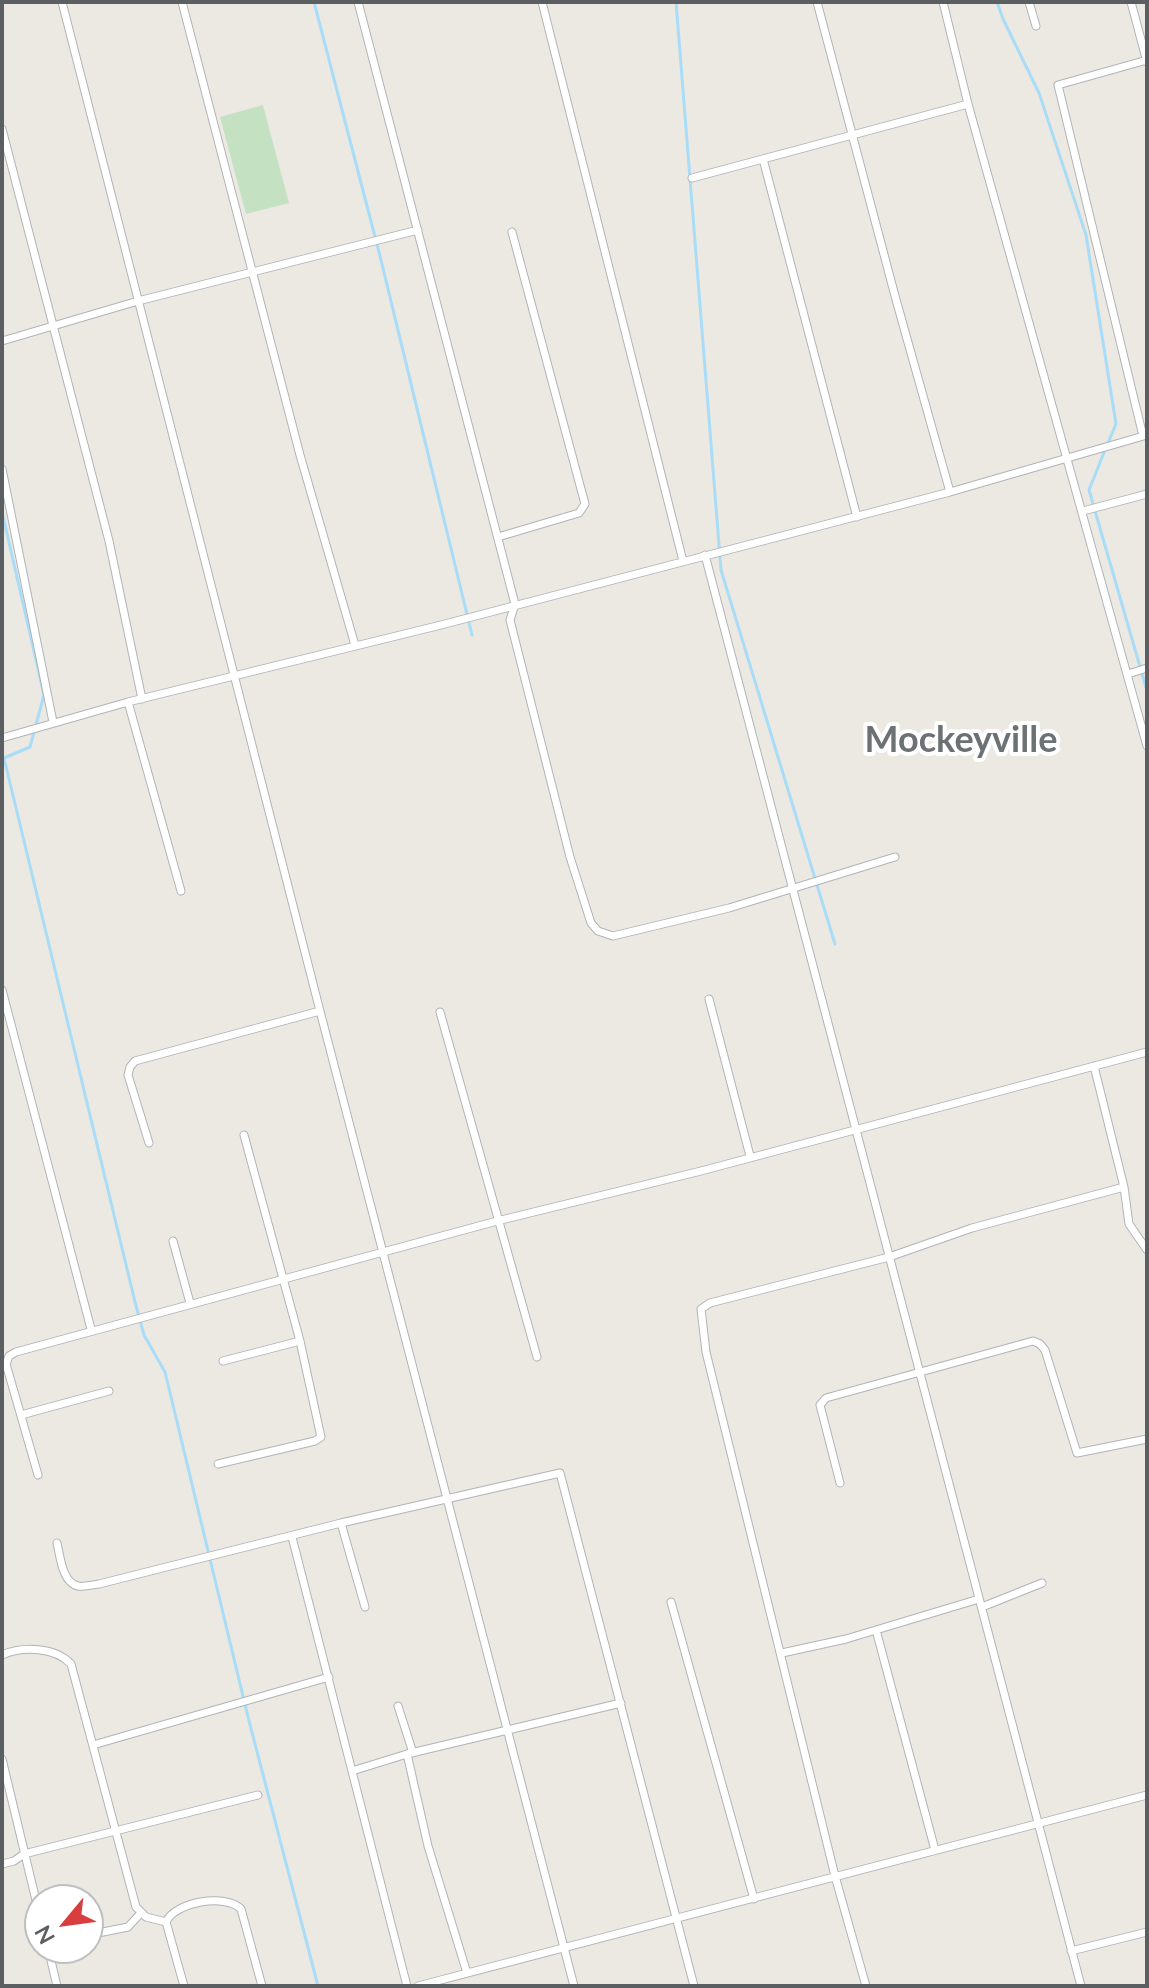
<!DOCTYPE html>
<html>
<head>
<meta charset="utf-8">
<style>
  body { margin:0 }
  #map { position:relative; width:1149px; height:1988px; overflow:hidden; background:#ece9e3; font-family:Lato,sans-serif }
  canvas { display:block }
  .frame { position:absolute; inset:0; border:4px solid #5b5f62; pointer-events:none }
  .north { position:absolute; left:24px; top:1884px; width:80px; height:80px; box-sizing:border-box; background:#fff; border:2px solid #bdbfc0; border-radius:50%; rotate:241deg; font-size:22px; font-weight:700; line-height:32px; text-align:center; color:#5b5f62 }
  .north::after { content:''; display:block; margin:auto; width:28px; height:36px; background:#d83d3f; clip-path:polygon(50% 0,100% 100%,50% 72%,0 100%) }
</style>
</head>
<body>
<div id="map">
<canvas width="1149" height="1988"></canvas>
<div class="frame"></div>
<div class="north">N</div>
</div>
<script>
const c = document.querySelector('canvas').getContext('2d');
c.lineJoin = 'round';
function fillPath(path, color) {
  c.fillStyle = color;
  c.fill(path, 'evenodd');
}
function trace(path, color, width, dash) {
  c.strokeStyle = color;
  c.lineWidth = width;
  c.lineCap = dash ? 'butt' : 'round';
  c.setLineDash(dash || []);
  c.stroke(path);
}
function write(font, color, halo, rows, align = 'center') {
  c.font = font + ' Lato,sans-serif';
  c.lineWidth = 8;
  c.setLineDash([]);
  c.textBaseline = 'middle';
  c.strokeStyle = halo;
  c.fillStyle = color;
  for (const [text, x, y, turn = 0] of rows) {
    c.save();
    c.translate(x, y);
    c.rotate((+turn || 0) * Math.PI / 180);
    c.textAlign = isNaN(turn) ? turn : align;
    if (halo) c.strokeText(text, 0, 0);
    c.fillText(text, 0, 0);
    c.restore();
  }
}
const green = new Path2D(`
  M263,105L289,203L246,214L220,117Z`);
const stream = new Path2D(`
  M314,2L380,256L472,635
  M676,2L721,570L835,944
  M997,2L1003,19L1039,93L1086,235L1116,424L1108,443
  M1105,450L1089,490L1147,691
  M2,512L44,695L30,747L4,758L135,1302L144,1335L165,1372L248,1717L318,1986`);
const street = new Path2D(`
  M62,2L320,1011L574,1986
  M182,2L300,455L355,645
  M358,2L515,604L510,620L570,857L591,923L598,931L613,936L729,908L895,857
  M542,2L683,561
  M817,2L895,296L950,492
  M1029,2L1036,26
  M1131,2L1147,62
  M968,104L1147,746
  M2,129L109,541L142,699
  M763,159L857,517
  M692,178L968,104L943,2
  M2,341L138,301L418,230
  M1143,436L1058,85L1147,60
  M2,469L53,722
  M1083,511L1147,494
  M498,537L579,513L585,504L512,232
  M705,555L1081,1986
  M1128,674L1147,668
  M128,702L181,891
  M2,738L128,702L441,625L950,492L1147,435
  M2,990L91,1329
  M709,999L750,1156
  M440,1012L537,1357
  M149,1143L128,1075L130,1067L135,1061L320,1011
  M1124,1187L1129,1224L1147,1250
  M173,1241L190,1303
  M223,1361L300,1341
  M21,1415L109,1391
  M218,1464L315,1441L321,1437L300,1341L244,1135
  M38,1475L6,1364L9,1356L16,1352L497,1221L701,1171L1147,1052
  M840,1483L820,1405L826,1398L1033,1341L1040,1344L1045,1350L1077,1453L1147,1439
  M341,1523L365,1607
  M292,1537L407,1986
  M57,1543C60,1555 62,1583 78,1586C83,1587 93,1585 99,1584L341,1523L560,1473L694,1986
  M671,1602L754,1899
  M982,1607L1042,1583
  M876,1630L935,1850
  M782,1653L846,1639L979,1599
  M2,1655C23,1646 55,1647 71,1664L136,1907L146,1917L166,1922
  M398,1706L413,1753
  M93,1745L329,1677
  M407,1754L428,1846L467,1973
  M2,1759L40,1917
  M352,1771L407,1754L621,1703
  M2,1864L14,1861L24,1854L258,1795
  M88,1935L128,1927L140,1914
  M48,1948L57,1986
  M1071,1951L1147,1932
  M184,1986L166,1922C175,1902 225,1893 241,1909L262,1986
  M418,1986L1147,1795
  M866,1986L835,1876L706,1352L701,1309L710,1303L889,1257L972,1228L1124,1187L1094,1066`);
const districtNames = [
  ["Mockeyville",961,740]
];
fillPath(green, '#c4e2c2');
trace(stream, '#a9dcf7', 3);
trace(street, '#b0b4b7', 9);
trace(street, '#fff', 7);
write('bold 36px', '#6c7174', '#fff', districtNames);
</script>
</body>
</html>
